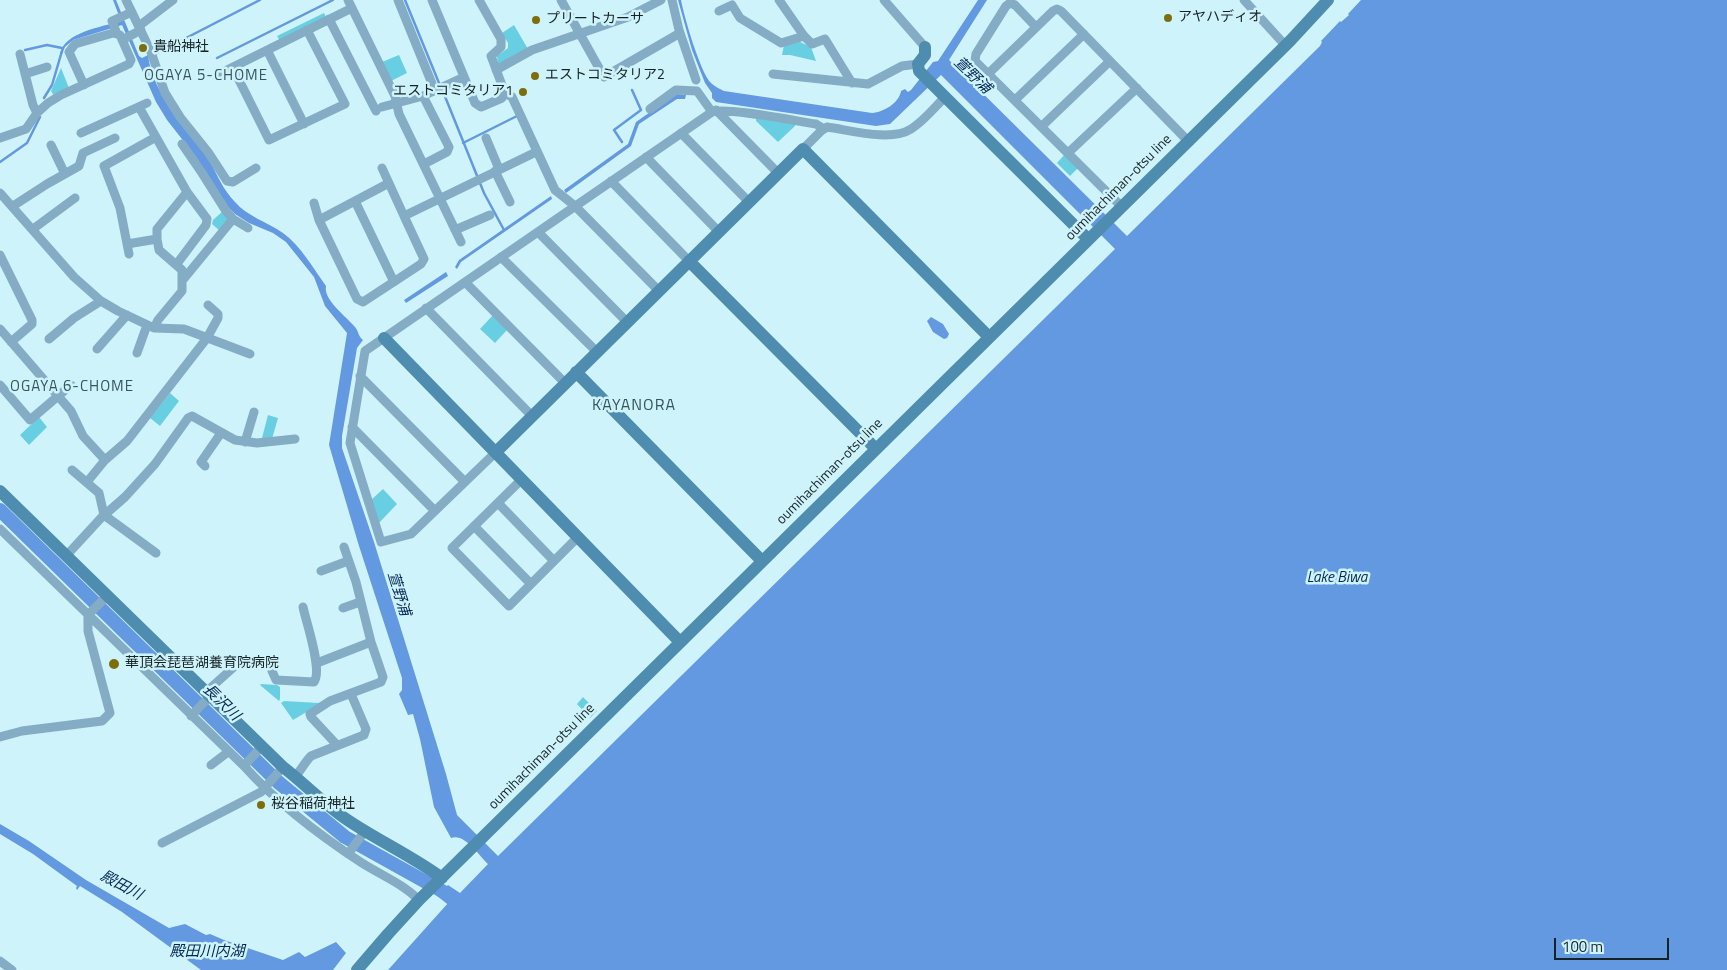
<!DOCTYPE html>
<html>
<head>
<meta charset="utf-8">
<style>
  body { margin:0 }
  #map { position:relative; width:1727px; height:970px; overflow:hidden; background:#cff3fb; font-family:"Titillium Web",sans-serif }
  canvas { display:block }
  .scale { position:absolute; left:1554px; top:938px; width:115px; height:22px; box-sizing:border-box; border:2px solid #152325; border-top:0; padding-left:6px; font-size:15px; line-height:18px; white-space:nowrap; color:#152325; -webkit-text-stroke:4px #cff3fb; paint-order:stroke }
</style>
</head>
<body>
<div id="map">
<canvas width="1727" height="970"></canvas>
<div class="scale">100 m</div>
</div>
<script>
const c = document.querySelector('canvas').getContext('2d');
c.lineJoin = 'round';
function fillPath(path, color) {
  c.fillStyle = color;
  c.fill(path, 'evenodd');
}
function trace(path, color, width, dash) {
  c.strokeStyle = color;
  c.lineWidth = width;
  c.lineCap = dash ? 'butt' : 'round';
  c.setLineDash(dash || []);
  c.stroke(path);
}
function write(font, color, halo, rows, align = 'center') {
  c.font = font + ' "Titillium Web","Noto Sans JP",sans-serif';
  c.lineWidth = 5;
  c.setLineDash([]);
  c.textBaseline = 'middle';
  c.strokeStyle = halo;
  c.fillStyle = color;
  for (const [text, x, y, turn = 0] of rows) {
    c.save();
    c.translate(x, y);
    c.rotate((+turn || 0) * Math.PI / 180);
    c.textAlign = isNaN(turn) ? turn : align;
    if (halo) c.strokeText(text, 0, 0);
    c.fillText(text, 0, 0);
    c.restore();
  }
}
const green = new Path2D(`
  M324,13L327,19L280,41L277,36Z
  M514,25L528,49L498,65L497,56L508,48V43L502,33Z
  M798,41L811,47L816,61L790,55H782L784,45Z
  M399,55L407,73L391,81L382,62Z
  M61,68L69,88L54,96L51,91Z
  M756,118L795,124V126L778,142L756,121Z
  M1065,154L1078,168L1070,176L1057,163Z
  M223,211L230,217L220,231L212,224L213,220Z
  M493,315L507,330L495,343L480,329Z
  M170,393L179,401L160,426L150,418Z
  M268,415L278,418L272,439L262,438Z
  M39,417L47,427L29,445L20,435Z
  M383,489L397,504L379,523L371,500Z
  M261,684L277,685L280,687V699L279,701L260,685Z
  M583,697L597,711L590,718L577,704Z
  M284,701L319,703L320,704L293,720L281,703Z`);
const water = new Path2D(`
  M113,0H116L139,56L142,58L148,55C153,97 188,125 209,160C217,174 223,190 235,202C247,216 267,222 283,233C301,246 313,268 326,286C323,300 347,317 355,327C359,332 358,336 363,340L357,348L342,436V448L374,542L446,774L457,815L498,856L1115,249L941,75L890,124L876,126L716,102L712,98V93L705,83L692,50L678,0H681C684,16 700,72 711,83C714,86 720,89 724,91L872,113C884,112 899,103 901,91L905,89L908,92L911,90L933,62L938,61L978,0H987L949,60L1127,236L1320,46L1322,42L1321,41L1340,21L1341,22L1349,15L1348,14L1361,0H1727V970H388L449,902L437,896L448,885L460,893L488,864C479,856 465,833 451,838L434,807L420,739L413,714L408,715L399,694L402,690V678L359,546L329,445L347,333L325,306L314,277L286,242L273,233L249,223L235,214L227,206L196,157L167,120L156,102L122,25L73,40L65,47L62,54H60C64,32 102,27 121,21Z
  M676,94L686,95L685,99H677L639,124L631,146L566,193L564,190L628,144L636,122Z
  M551,196L552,199L461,262L457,269L455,267L459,260Z
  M446,272L448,276L406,303L404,300Z
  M931,317L943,324L949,334L947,338L944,339L933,332L927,321Z
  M0,824L29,841L86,880L169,928L185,924L206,935L210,934L224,940L283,960L299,952L305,957L336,942L346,953L333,970H201L122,912L80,886L77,890L76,888L77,886L33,854L0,834Z`);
const stream = new Path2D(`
  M405,0L439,83
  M25,50L47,45L62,48
  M155,54L260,0
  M217,58L333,0
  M444,94L484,193L504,230
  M44,98L52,85L62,51
  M622,142L614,130L641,110L632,90
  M463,143L517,116
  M0,162L27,143L40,117`);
const river = new Path2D(`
  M0,510L278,782L345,837L442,891L456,902`);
const street = new Path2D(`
  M126,0L151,52L165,93L180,117L208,152L227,181L233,182L256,168
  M348,0L395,96L399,114L461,242
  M398,0L435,91
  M432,0L475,103L481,107L502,98L505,93L491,56L501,47V39L479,0
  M561,0L604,77L680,33
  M672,0L679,30L696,80
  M779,0L804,36L812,44L825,39L852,83
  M884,0L925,47
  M1244,0L1285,45
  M719,11L732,5L740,18L781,43L804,36
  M329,19L376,111
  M139,26L173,0
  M1036,27L1015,5L1010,3L1006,6L976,54L975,61L1121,206
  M117,34L112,21L132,12
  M122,40L141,30
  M267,50L304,124
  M20,54L33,105L37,113
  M233,68L269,140L345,104L307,30
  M496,70L532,50L628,17L661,0
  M25,74L47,67
  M773,74L868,84L902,66L918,64
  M988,74L1053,11L1057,9L1061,11L1188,141
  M217,75L352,8
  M505,93L512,97L555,190L575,206L659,291
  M423,96L449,147L447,152L424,164
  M1015,100L1084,34
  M139,107L187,192L207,219L206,225L176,265
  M382,107L423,96L464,77
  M650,109L676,90L697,91L712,112
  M716,110L778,173
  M1041,127L1110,61
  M81,133L147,103
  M681,133L749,202
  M0,138L26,129L37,113L48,103L61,95L129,64L131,60L120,35L113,33L75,44L69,52L84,85
  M486,138L499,169
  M182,144L202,173L226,211L233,219L182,281
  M51,145L65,174
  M803,149L821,131L827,127C850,130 891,142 911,129C924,121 934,108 945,97
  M1068,153L1137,88
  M646,157L719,232
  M382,168L404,216
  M495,171L510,202
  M611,181L689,261
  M0,193L74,277L101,301L118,311L154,328L184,329L250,354
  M355,201L394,282
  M314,203L319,220L357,299L363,302L421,264L424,259L404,216L536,152
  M13,206L47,184L79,166L83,153L115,138
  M233,219L248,228
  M319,220L389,183
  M33,229L75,198
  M455,230L490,215
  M538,232L627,322
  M127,244L157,239
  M129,254L120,208L104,166L156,137
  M0,255L32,320V324L11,342
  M501,257L597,352
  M465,282L565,383
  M426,308L532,416
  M154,328L158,320L182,291V270L159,250L157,239V229L187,192
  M0,329L71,411L83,436L105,460
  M49,339L74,318L101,301
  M97,349L127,315
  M137,353L147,325
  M360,376L465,482
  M0,385L30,420L71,385
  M352,427L435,511
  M245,442L254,412
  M496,452L411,534L381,542L350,443L365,351L712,112C728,107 795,121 816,124L824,129
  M205,466L201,462L221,433
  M72,470L99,493L104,515L156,553
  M522,479L452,548L509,606L578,537
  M87,482L105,460L127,441L207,338L218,318V314L208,305
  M498,503L554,561
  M474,526L531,584
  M0,529L244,766C278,804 319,835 362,863C381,875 403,884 419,900
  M66,556L101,518L125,497L155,464L188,418L192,416L235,440L257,443L295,439
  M321,571L348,561
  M343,608L360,602
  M317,663L371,642
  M272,671L276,680L314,682C323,670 306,622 303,607
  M206,692L235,666L241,664L273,665
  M191,716L210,696
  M0,737L22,731L102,721L110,713L88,631V615L107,596
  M337,745L311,717L310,714L330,701L381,682L383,677L371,642L356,582L344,547
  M211,765L228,752
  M244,766L262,746
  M295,777C301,770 305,762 311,756L364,735L366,729L351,694
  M162,843L261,792L283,767
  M348,854L365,831
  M0,961L12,970`);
const secondary = new Path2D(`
  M925,47V55L918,64L919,71L1088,239
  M689,261L876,449
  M384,338L680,642
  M576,372L762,561
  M496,452L803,149L989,337
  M0,491L283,767C305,784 325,805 349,821C379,841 412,856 442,878
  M357,970L388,934L419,900L1290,41L1328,0`);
const markers = [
  [1168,18,5,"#7c6e0b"],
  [536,20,5,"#7c6e0b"],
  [143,48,5,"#7c6e0b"],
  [535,76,5,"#7c6e0b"],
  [523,92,5,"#7c6e0b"],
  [114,664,6,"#7c6e0b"],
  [261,805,5,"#7c6e0b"]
];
const poiNames = [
  ["アヤハディオ",1178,18],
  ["プリートカーサ",546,20],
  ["貴船神社",153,48],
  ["エストコミタリア2",545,76],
  ["エストコミタリア1",513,92,"right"],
  ["華頂会琵琶湖養育院病院",125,664],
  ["桜谷稲荷神社",271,805]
];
const streetNames = [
  ["oumihachiman-otsu line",1119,188,-45],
  ["oumihachiman-otsu line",830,472,-45],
  ["oumihachiman-otsu line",542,757,-45]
];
const neighbourhoodNames = [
  ["OGAYA 5-CHOME",206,76],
  ["OGAYA 6-CHOME",72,387]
];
const waterNames = [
  ["萱野浦",972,76,44],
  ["Lake Biwa",1337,578],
  ["萱野浦",398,594,73],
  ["長沢川",221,703,44],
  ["殿田川",121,886,28],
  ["殿田川内湖",207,952]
];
const quarterNames = [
  ["KAYANORA",634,406]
];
fillPath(green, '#68cfe2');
fillPath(water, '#6399e1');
trace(stream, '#6399e1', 2.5);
trace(river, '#6399e1', 14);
trace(street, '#84acc4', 9);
trace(secondary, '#4e8daf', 12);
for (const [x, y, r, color] of markers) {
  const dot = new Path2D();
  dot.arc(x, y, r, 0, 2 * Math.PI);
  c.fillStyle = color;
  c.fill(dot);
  trace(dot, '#cff3fb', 2);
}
write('14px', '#152325', '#cff3fb', poiNames, 'left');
write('14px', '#152325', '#cff3fb', streetNames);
c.letterSpacing = '1px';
write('15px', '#35555c', '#cff3fb', neighbourhoodNames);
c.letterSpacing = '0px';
write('italic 15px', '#032855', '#cff3fb', waterNames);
c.letterSpacing = '1px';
write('16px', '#35555c', '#cff3fb', quarterNames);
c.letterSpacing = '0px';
</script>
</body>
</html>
